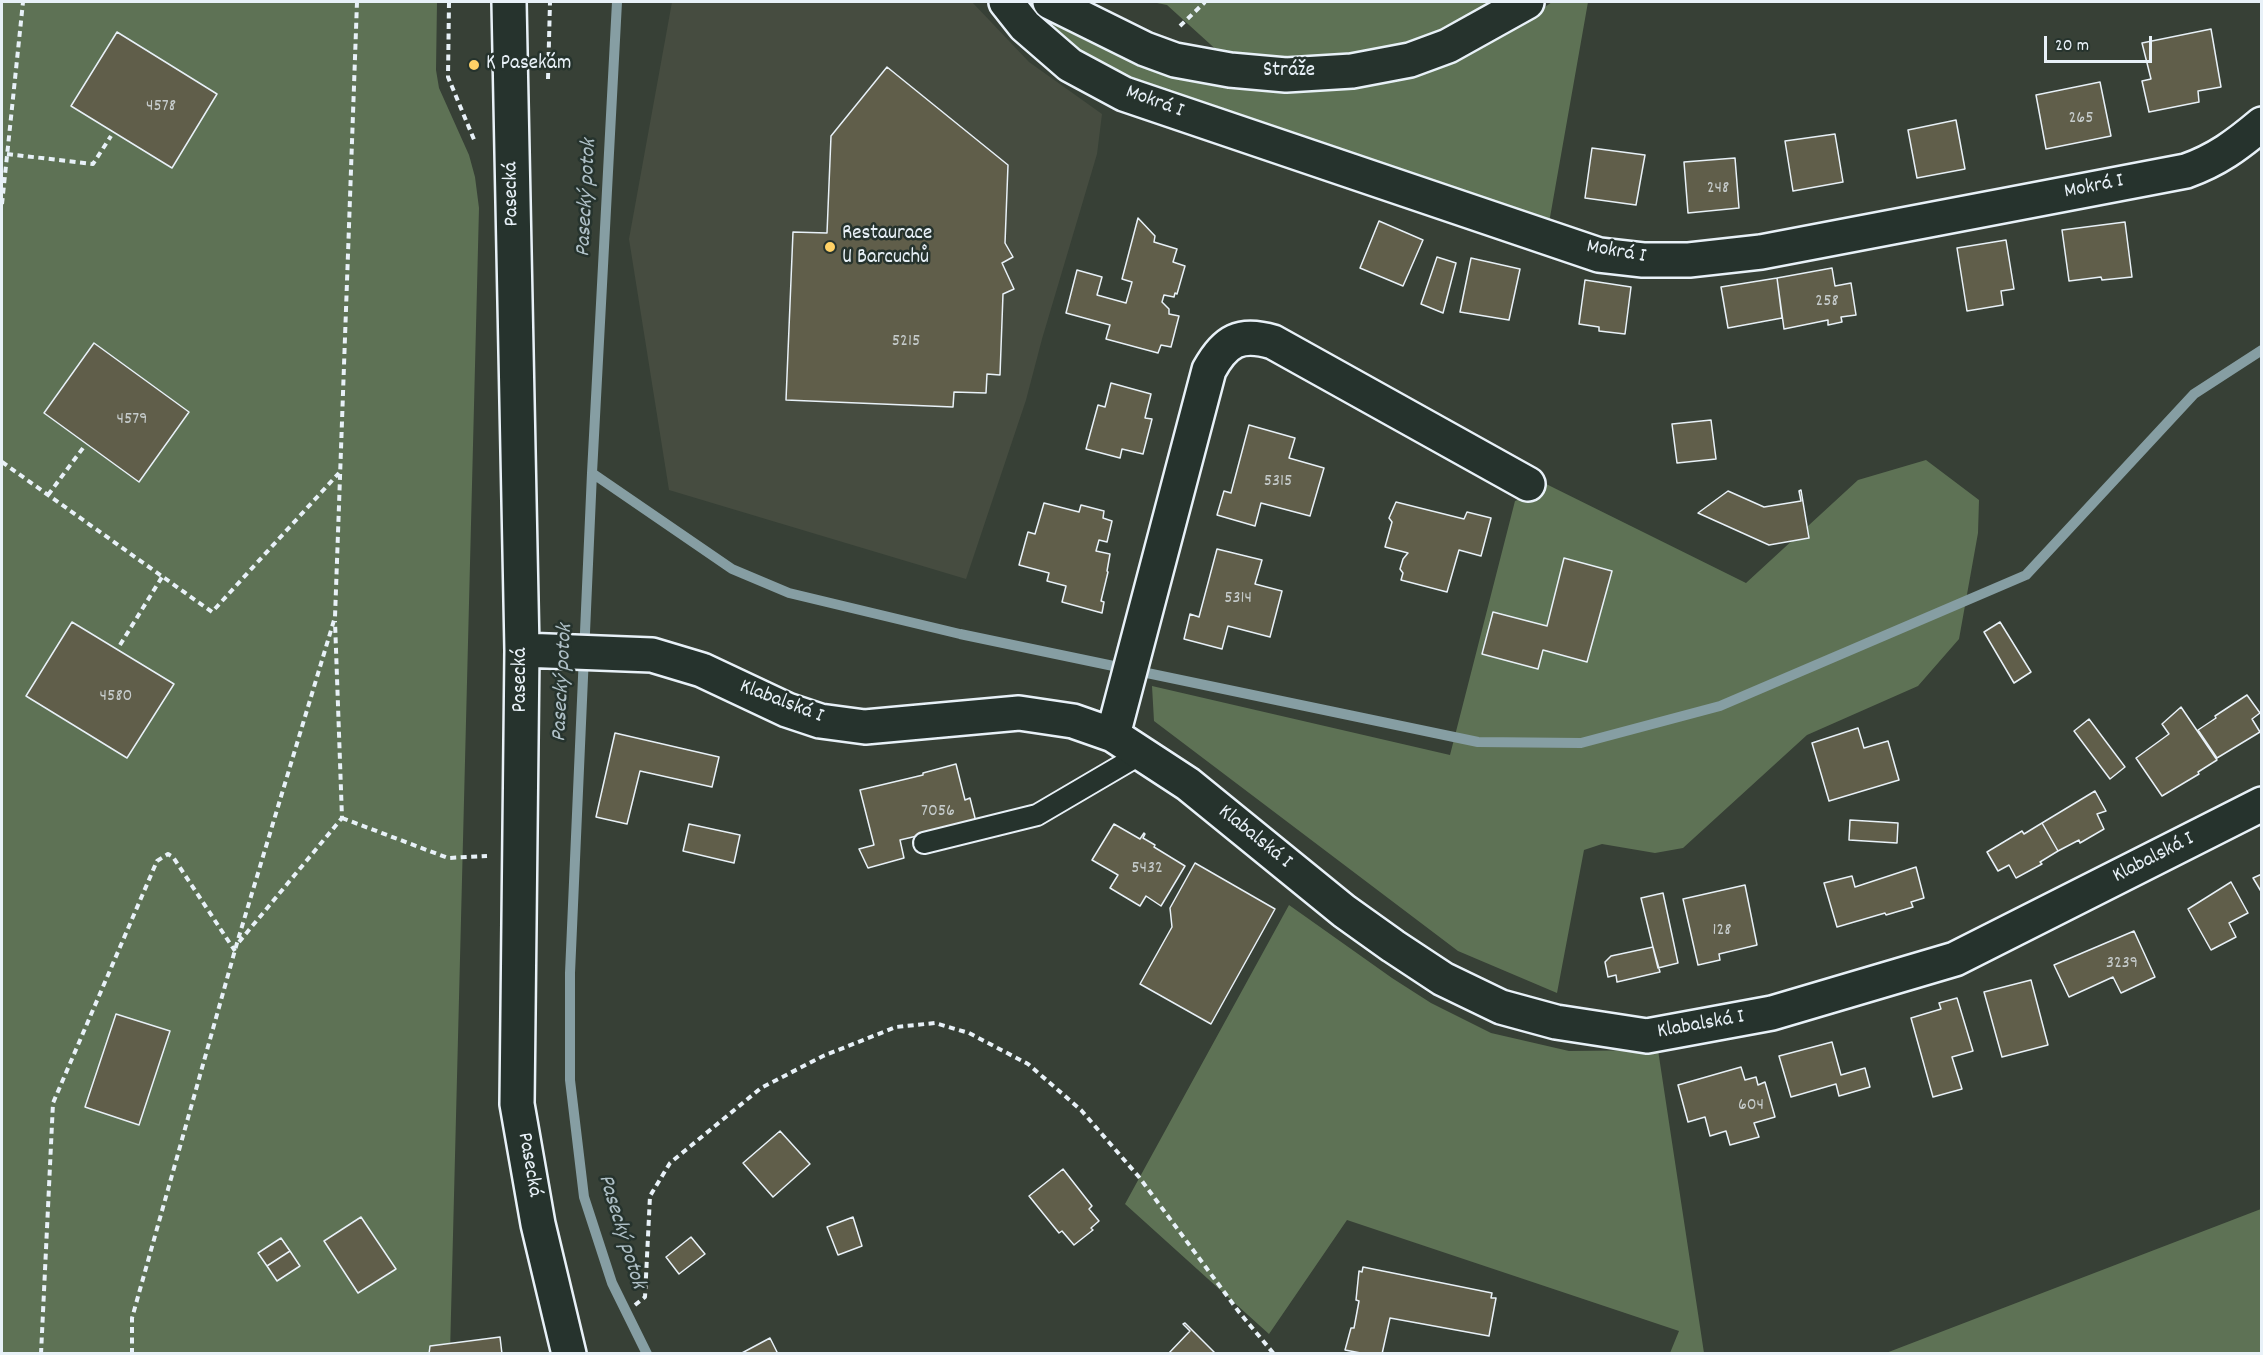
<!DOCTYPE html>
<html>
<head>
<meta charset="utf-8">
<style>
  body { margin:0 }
  #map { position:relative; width:2263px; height:1355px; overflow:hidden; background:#374036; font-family:Dekko,sans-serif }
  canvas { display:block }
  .frame { position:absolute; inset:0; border:3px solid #e8f1f8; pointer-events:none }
  .scale { position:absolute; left:2044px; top:36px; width:108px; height:27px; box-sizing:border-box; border:3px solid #e8f1f8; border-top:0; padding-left:8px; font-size:18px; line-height:21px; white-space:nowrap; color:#e8f1f8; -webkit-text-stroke:4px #26332d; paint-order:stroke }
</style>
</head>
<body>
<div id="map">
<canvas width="2263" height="1355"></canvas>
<div class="frame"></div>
<div class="scale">20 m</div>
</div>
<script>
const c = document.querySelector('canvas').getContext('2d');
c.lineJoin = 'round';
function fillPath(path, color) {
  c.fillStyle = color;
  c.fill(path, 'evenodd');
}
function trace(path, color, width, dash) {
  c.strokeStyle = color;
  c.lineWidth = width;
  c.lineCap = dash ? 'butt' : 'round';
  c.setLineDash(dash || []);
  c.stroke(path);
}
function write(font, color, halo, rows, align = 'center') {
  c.font = font + ' Dekko,sans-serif';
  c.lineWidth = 5;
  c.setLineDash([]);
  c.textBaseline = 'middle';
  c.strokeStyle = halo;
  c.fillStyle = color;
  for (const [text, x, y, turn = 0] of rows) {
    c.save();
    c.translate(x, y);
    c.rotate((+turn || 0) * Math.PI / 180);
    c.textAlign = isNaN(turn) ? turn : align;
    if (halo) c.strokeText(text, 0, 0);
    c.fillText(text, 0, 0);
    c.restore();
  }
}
const built = new Path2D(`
  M672,2H972L1029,62L1102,114L1097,154L1042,339L1026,400L966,579L669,490L629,239Z`);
const green = new Path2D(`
  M2,2H437L436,70L439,88L469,155L475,177L479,208L450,1353L2,1354Z
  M1152,2H1498L1460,25L1395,48L1329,61L1221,54L1167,5Z
  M1552,2H1588L1549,223L1110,73L1045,27L1050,21L1156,69L1231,87L1362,82L1426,72L1504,36Z
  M1926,460L1979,500L1978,533L1959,639L1918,686L1807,735L1683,848L1655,853L1602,844L1584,850L1557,993L1458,951L1154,721L1152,686L1450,755L1515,501L1527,496L1538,480L1746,583L1858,480Z
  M1289,905L1392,978L1431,1003L1491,1033L1569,1051L1658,1050L1704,1353H1670L1679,1331L1347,1220L1269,1334L1125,1204Z
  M2261,1209V1353H1886Z`);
const stream = new Path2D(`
  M617,2L592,473L570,973V1080L584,1197L612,1283L647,1354
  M592,473L732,569L789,593L960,634L1478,742L1581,743L1720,706L2026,575L2194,394L2262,350`);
const building = new Path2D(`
  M2211,29L2221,87L2198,91L2199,102L2149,112L2142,81L2151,79L2142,43Z
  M117,32L217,94L172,168L71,106Z
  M887,67L1008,165L1005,243L1013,257L1002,263L1014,289L1003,294L1000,375L987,374L986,393L954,392L953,407L786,400L793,232L827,233L831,136Z
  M2100,82L2111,136L2046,149L2036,95Z
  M1956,120L1965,169L1917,178L1908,130Z
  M1835,134L1843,182L1793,191L1785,141Z
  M1592,148L1645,155L1636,205L1585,198Z
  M1735,158L1739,208L1688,213L1684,162Z
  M1138,218L1155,236L1154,242L1177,249L1173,262L1185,266L1177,294L1175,293L1174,297L1164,295L1162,302L1169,309V314L1179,316L1171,347L1161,345L1158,353L1106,339L1110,325L1066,313L1077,270L1102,277L1097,295L1126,303L1132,282L1122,279Z
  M1379,221L1423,240L1403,286L1360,268Z
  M2125,222L2132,277L2102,280L2101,277L2069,281L2062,230Z
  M2006,240L2014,289L2001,291L2003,305L1967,311L1957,248Z
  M1437,257L1456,263L1443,313L1421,304Z
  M1471,258L1520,269L1509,320L1460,312Z
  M1832,268L1835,286L1851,283L1856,315L1841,317L1842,322L1828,325V320L1784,329L1777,278Z
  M1777,278L1782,318L1728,328L1721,287Z
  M1585,280L1631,287L1625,334L1599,331V327L1579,324Z
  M94,343L189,412L139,482L44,413Z
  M1111,383L1151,394L1145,418L1152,419L1143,454L1122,449L1120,458L1086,449L1098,405L1105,407Z
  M1711,420L1716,459L1677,463L1672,424Z
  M1249,425L1295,438L1289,458L1324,468L1310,516L1261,503L1255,526L1217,515L1224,491L1231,493Z
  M1801,490L1809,538L1769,545L1698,513L1728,491L1764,507L1801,501L1799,491Z
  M1396,502L1464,519L1467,512L1491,518L1481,556L1459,550L1447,592L1401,580L1403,573L1400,569L1403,559L1408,553L1385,547L1392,522L1389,518Z
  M1044,503L1079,512L1081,505L1104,511L1103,518L1112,521L1107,542L1099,540L1096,551L1110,554L1107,571L1108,572L1101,601L1104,602L1102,613L1062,602L1066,586L1047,581L1049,573L1019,565L1028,532L1035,534Z
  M1217,549L1262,560L1255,584L1282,591L1270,637L1228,626L1222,649L1184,639L1190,614L1199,617Z
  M1564,558L1612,571L1587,662L1543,650L1538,669L1482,654L1493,612L1547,626Z
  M72,622L174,684L127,758L26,696Z
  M2000,622L2031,672L2014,683L1984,632Z
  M2247,695L2260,713L2252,719L2260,732L2217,758L2198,730L2216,718L2215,716Z
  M2181,707L2217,760L2198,772L2199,774L2162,796L2136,758L2169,734L2162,724Z
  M2089,719L2125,767L2110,779L2074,731Z
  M1858,728L1864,748L1888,741L1899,780L1829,801L1812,743Z
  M615,733L719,757L712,787L640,771L627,824L596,817Z
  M956,764L965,800L970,798L976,822L900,840L904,858L868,868L859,849L874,845L860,790L923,775V773Z
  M2095,791L2106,811L2097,814L2104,829L2080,843L2079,840L2058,851L2042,823Z
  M1850,820L1898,823L1897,843L1849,840Z
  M2042,823L2058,851L2040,862L2042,864L2016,878L2009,865L1998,871L1987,852L2022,831L2024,834Z
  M689,824L740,835L734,863L683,851Z
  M1114,824L1140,839L1144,833L1145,834L1143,838L1155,845L1154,847L1185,866L1161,906L1146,896L1140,906L1110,888L1118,875L1092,860Z
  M1195,863L1275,909L1211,1024L1140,984L1172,927L1170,908Z
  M1916,867L1924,898L1911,902L1913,907L1886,915L1885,913L1837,927L1824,883L1852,876L1855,887Z
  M2262,874V893L2253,878Z
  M2231,882L2248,913L2229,923L2236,937L2211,950L2188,909Z
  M1745,885L1757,945L1719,954L1720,960L1698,965L1683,899Z
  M1663,893L1678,963L1658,968L1641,898Z
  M2134,931L2155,977L2121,993L2113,977L2069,997L2054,965Z
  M1653,947L1660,972L1617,982L1616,975L1608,977L1605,962L1611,956Z
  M2031,980L2048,1045L2002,1057L1984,992Z
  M1957,998L1973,1051L1952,1057L1962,1089L1933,1097L1911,1018L1941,1009L1939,1003Z
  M116,1014L170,1031L139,1125L85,1107Z
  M1832,1042L1841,1075L1865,1068L1870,1087L1839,1096L1836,1084L1791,1097L1779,1056Z
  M1741,1067L1745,1080L1756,1077L1758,1085L1765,1082L1775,1117L1754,1123L1759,1137L1730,1145L1726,1131L1710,1136L1705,1117L1688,1122L1678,1085Z
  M780,1131L810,1164L773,1197L743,1163Z
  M1063,1169L1092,1206L1089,1209L1099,1221L1091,1228L1093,1230L1074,1245L1062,1231L1059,1233L1029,1196Z
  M361,1217L396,1269L358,1293L324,1241Z
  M853,1217L862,1246L838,1255L827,1227Z
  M691,1237L705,1254L679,1274L666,1257Z
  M281,1238L290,1251L267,1266L258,1253Z
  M290,1251L300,1266L277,1281L267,1266Z
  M1363,1267L1492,1293L1491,1298H1496L1489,1336L1390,1318L1382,1354H1366L1345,1350L1351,1328H1354L1359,1301L1356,1300L1359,1271L1362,1272Z
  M1185,1323L1216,1354H1168L1190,1331L1183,1324Z
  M500,1337L502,1354H429L430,1346Z
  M770,1338L778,1354H740Z`);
const path = new Path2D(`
  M449,2L448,77L475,142
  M1180,26L1205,2
  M548,79L550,2
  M7,154L93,164L111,136
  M2,204L23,2
  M2,462L212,612L339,473
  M48,495L83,448
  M120,645L162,577
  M342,818L448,858L487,856
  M239,942L342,818L335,621
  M635,1305L645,1297L650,1196L670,1163L761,1088L823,1056L896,1027L935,1023L969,1033L1028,1064L1081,1110L1139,1177L1239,1312L1274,1354
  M41,1354L53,1103L157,861L168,854L173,857L235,951
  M132,1354V1318L237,943L335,617L357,2`);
const lane = new Path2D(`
  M924,843L1037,815L1141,754`);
const street = new Path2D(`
  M509,2L522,650L517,1104L538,1224L569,1354
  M1006,2L1025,26L1070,65L1124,94L1599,255L1643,260H1689L1761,252L2186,171C2217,160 2237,145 2262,124
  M1050,2L1145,49L1175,60L1230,70L1286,75L1352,71L1410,60L1448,46L1527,2
  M522,650L652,655L702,670L787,710L820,721L865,727L1019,713L1073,721L1113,735L1188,784L1344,911L1393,946L1443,979L1501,1007L1556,1022L1647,1036L1772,1013L1955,959L2262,804
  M1113,735L1209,370C1225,341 1240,332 1273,342L1528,484`);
const markers = [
  [474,65,6,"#ffd166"],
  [830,247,6,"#ffd166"]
];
const numberNames = [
  ["4578",161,108],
  ["265",2081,120],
  ["248",1718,190],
  ["258",1827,303],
  ["5215",906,343],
  ["4579",132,421],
  ["5315",1278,483],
  ["5314",1238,600],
  ["4580",116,698],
  ["7056",938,813],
  ["5432",1147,870],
  ["128",1722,932],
  ["3239",2122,965],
  ["604",1751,1107]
];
const poiNames = [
  ["K Pasekám",486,65],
  ["Restaurace",842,235],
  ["U Barcuchů",842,259]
];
const streetNames = [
  ["Stráže",1289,72],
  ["Mokrá I",1154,103,20],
  ["Mokrá I",2094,188,-11],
  ["Pasecká",513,194,-91],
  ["Mokrá I",1616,253,10],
  ["Pasecká",522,680,-90],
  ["Klabalská I",781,703,21],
  ["Klabalská I",1254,838,39],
  ["Klabalská I",2154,859,-27],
  ["Klabalská I",1701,1026,-10],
  ["Pasecká",528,1165,80]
];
const waterNames = [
  ["Pasecký potok",588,198,-87],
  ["Pasecký potok",564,683,-87],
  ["Pasecký potok",620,1232,73]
];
fillPath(built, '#464c40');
fillPath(green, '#5e7255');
trace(stream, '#869ea3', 10);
fillPath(building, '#605e4a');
trace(building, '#e8f1f8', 1.5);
trace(lane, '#e8f1f8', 24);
trace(street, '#e8f1f8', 38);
trace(path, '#e8f1f8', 4, [6, 4.5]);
trace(lane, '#26332d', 20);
trace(street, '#26332d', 33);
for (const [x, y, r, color] of markers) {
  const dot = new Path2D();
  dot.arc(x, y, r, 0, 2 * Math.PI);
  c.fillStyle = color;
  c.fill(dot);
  trace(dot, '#26332d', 2);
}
write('18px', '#c6cccc', null, numberNames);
write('21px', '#e8f1f8', '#26332d', poiNames, 'left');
write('21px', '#e8f1f8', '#26332d', streetNames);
write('italic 22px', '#afc0c7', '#26332d', waterNames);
</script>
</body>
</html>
